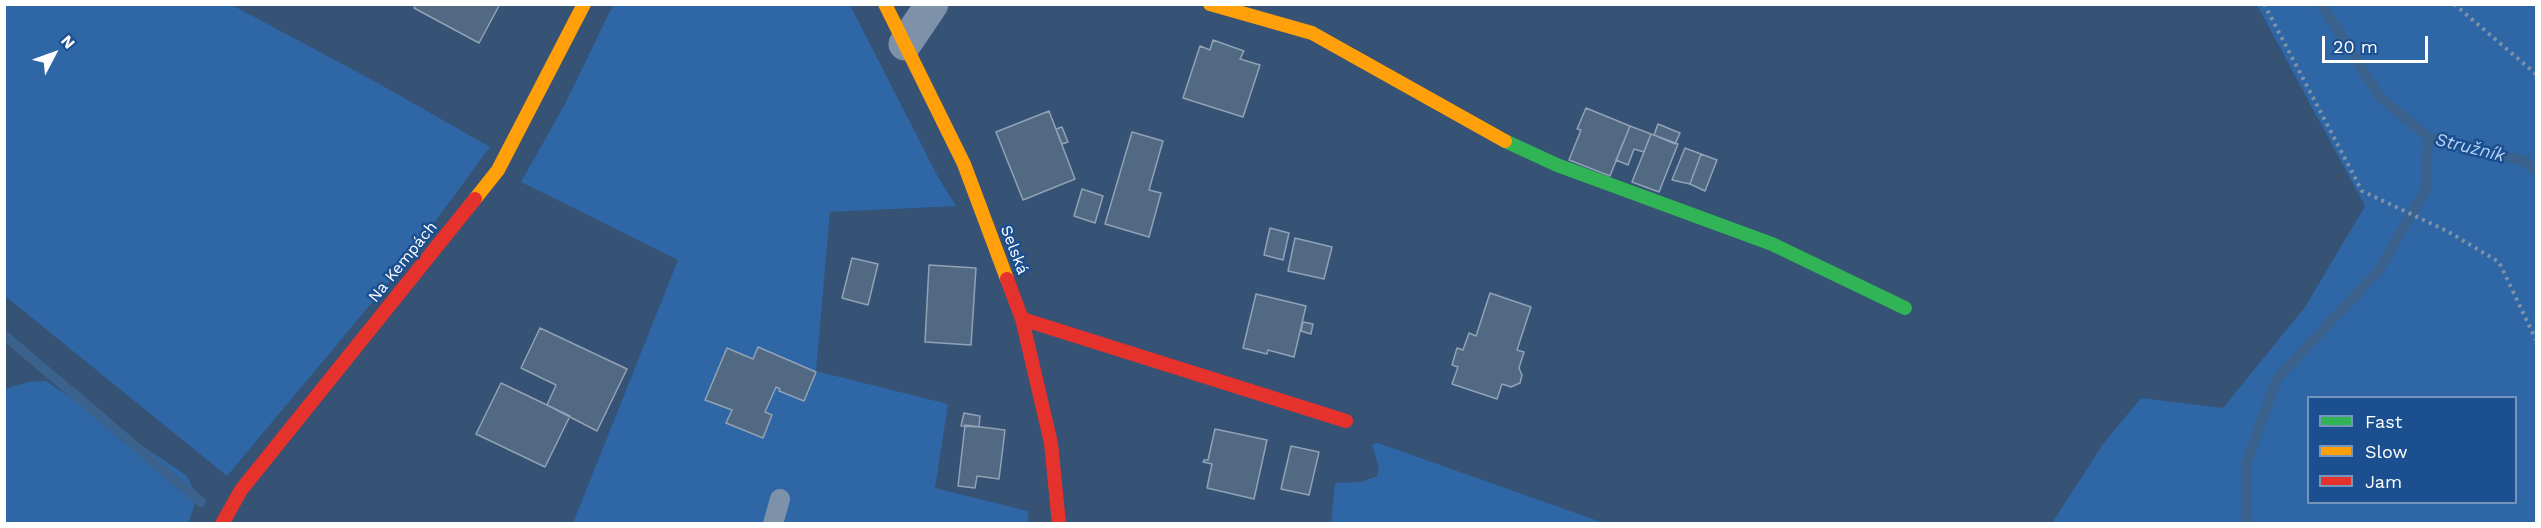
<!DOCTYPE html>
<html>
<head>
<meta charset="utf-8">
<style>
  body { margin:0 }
  #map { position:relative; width:2541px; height:528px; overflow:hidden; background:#365274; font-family:"Work Sans",sans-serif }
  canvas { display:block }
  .frame { position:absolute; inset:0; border:6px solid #fff; pointer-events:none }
  .legend { position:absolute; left:2307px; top:396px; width:210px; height:108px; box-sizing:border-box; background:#1b4f8f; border:2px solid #7695bc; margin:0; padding:8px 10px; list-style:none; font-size:18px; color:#fff }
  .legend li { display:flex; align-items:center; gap:12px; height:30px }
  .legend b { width:30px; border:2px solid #7695bc }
  .north { position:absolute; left:24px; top:24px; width:60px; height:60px; -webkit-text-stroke:4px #1b4f8f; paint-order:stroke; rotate:49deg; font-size:16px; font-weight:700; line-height:24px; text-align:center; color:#fff }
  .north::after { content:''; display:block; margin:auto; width:21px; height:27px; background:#fff; clip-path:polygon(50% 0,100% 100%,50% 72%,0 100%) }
  .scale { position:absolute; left:2322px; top:36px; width:106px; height:27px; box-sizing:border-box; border:3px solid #fff; border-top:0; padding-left:8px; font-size:18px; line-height:21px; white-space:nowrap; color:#fff; -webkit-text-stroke:4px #1b4f8f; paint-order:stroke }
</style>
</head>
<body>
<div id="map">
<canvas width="2541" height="528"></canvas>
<div class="frame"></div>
<ul class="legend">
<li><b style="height:8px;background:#30b455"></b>Fast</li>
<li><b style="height:8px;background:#ff9f0a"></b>Slow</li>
<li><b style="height:8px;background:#e5322d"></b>Jam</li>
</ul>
<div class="north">N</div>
<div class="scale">20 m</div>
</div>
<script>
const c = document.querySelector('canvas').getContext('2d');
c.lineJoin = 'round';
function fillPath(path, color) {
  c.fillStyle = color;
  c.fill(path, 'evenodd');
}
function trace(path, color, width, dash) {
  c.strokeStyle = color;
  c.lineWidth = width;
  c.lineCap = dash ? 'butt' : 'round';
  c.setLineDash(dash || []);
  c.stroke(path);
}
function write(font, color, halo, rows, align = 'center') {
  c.font = font + ' "Work Sans",sans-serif';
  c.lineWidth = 5;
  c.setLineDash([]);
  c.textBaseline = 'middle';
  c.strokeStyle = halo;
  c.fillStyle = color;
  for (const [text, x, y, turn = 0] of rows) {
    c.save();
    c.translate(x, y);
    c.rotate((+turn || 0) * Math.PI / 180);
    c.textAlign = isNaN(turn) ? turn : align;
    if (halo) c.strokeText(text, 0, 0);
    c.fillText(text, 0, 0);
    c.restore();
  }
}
const green = new Path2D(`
  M4,5H232L376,82L490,147L400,269L227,476L5,296Z
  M613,5H850L938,177L956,206L830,212L816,371L948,404L935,488L1028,511V523H573L678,260L521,182L565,104Z
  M2257,5H2536V523H2052L2103,444L2141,398L2223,408L2305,307L2365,206ZM2308,398H2516V502H2308Z
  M46,381L187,476C198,496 197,502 188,523H5V389L28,382Z
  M1375,443H1378L1604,523H1331L1335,483L1361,482L1377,476L1379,468L1372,445Z`);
const stream = new Path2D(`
  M2321,4L2380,97L2428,137L2525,161L2536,171
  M4,335L201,502
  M2248,524L2246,511L2247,462L2276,380L2379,270L2426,189L2428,137`);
const building = new Path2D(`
  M416,4H500L479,43L414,8Z
  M1213,40L1244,51L1240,59L1260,65L1243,117L1183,98L1200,46L1210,50Z
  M1586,108L1630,126L1610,176L1569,160L1581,130L1577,129Z
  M1049,111L1075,179L1023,200L996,132Z
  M1658,124L1680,133L1675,144L1654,135Z
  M1630,126L1651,134L1644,152L1634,149L1628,165L1616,160Z
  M1062,127L1068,142L1062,144L1056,129Z
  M1132,132L1163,141L1149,190L1161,193L1149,237L1105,224Z
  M1651,134L1678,144L1659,192L1632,182Z
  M1685,148L1701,154L1690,184L1672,180Z
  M1701,154L1717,160L1705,191L1690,184Z
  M1082,189L1103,196L1095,223L1074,216Z
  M1270,228L1289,233L1283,260L1264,255Z
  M1295,238L1332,247L1324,279L1288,271Z
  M852,258L878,264L868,305L842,298Z
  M929,265L976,268L971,345L925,342Z
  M1490,293L1531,307L1517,350L1524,352L1519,368L1522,375L1520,383L1511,387L1502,384L1497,399L1452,384L1458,367L1452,365L1457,348L1463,350L1469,333L1476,336Z
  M1256,294L1306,306L1294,357L1268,350L1267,354L1243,348Z
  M1303,322L1313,324L1311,334L1301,331Z
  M540,328L627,369L597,431L547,405L556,385L521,368Z
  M758,347L816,372L804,401L779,391L780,389L776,387L765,412L772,415L763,438L726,423L732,410L705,400L727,348L753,359Z
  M501,383L570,416L545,467L476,434Z
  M964,413L980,416L979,427L961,426Z
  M965,425L1005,430L999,479L977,476L975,488L958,486Z
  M1215,429L1267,440L1254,499L1207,488L1212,464L1203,462L1204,460H1208Z
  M1291,446L1319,452L1309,495L1281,489Z`);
const path = new Path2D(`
  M2264,4L2362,191L2447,231L2499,262L2536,340
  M2454,4L2536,74`);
const lane = new Path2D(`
  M773,524L780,499`);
const street = new Path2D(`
  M905,44L932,4`);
const fast = new Path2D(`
  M1505,141L1557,165L1772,244L1905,308`);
const slow = new Path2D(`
  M885,4L964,164L1007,279
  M1210,4L1312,33L1505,141
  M475,199L498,170L584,4`);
const jam = new Path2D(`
  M1007,279L1022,319L1051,443L1059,524
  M1022,319L1346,421
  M222,524L241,490L475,199`);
const streetNames = [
  ["Selská",1014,250,69],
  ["Na Kempách",403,262,-51]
];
const waterNames = [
  ["Stružník",2470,148,14]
];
fillPath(green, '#2f66a5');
trace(stream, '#3b618d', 10);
fillPath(building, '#526984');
trace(building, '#92a2b6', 1.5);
trace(path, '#7d92a8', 4, [3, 4.5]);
trace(lane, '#7d92a8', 20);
trace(street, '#7d92a8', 33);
trace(fast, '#30b455', 14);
trace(slow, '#ff9f0a', 14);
trace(jam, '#e5322d', 14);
write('16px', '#fff', '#1b4f8f', streetNames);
write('italic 18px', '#b5d3f5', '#1b4f8f', waterNames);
</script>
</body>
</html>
